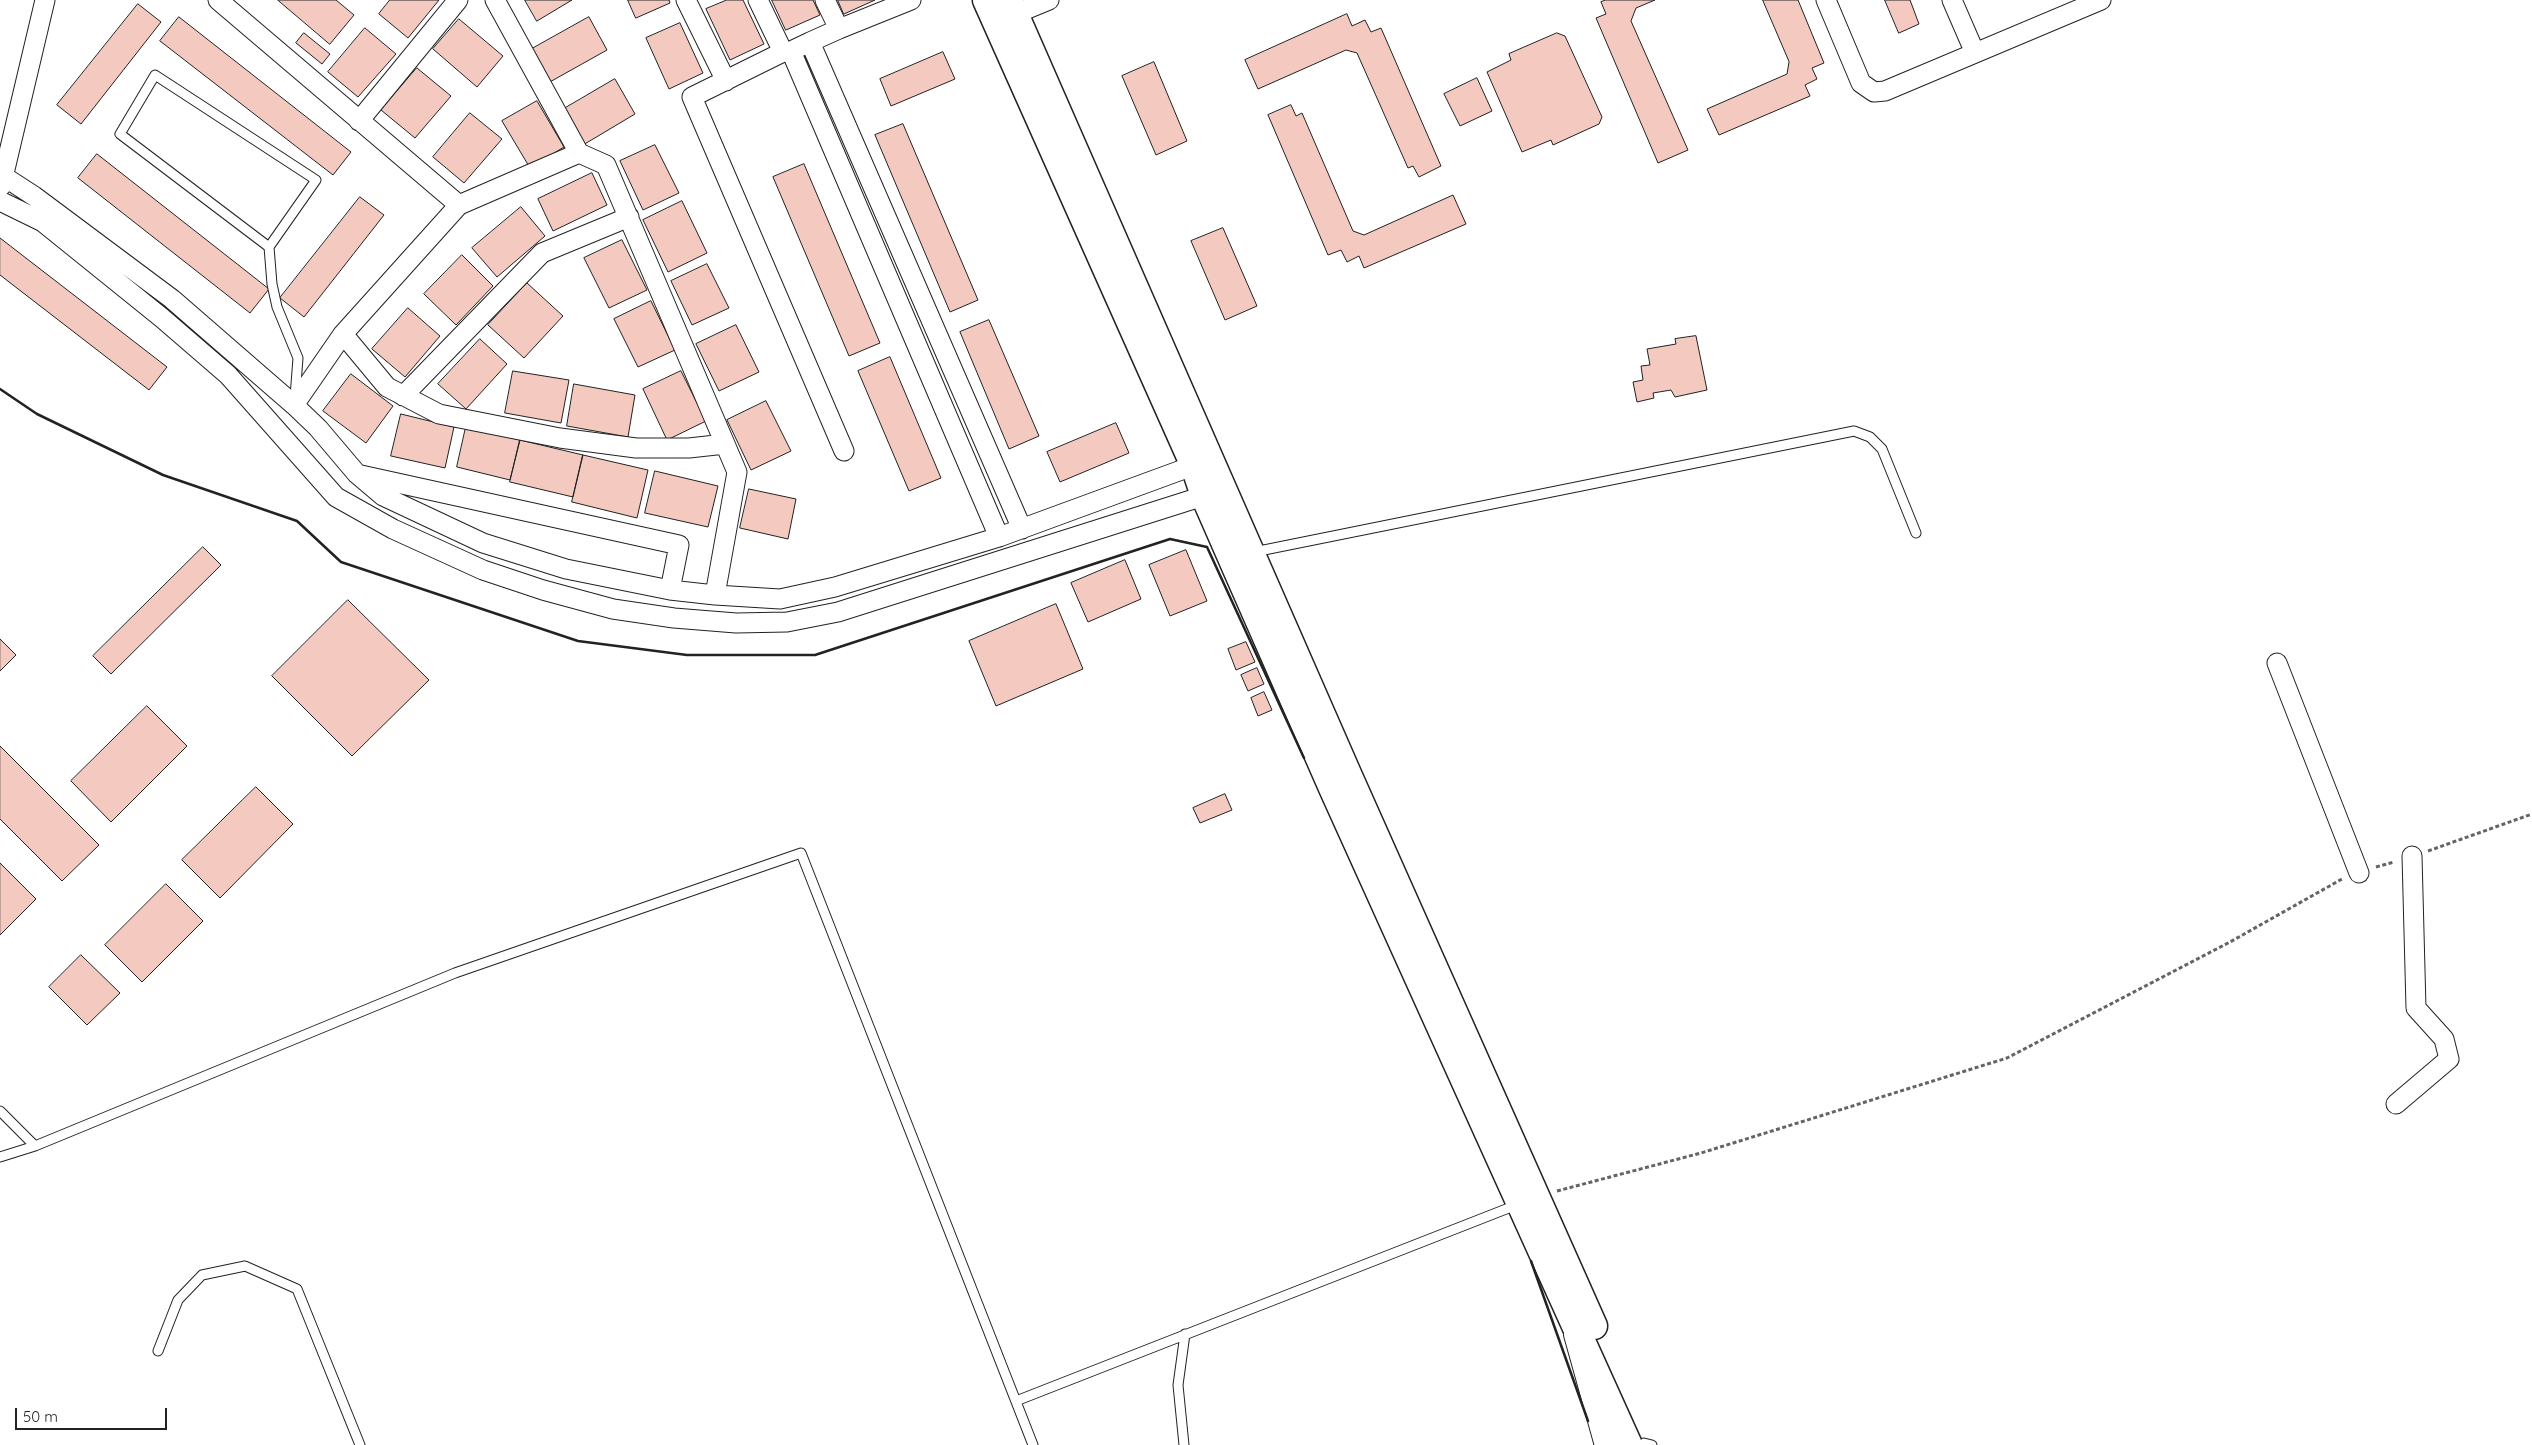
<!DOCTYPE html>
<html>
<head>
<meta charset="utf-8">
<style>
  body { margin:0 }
  #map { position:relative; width:2532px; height:1445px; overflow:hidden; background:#fff; font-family:Quicksand,sans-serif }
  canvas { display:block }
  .scale { position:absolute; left:15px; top:1408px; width:152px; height:22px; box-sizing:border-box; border:2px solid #222; border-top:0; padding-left:6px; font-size:15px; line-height:18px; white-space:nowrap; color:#222; -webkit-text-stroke:4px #fff; paint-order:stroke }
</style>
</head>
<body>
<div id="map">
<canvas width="2532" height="1445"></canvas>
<div class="scale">50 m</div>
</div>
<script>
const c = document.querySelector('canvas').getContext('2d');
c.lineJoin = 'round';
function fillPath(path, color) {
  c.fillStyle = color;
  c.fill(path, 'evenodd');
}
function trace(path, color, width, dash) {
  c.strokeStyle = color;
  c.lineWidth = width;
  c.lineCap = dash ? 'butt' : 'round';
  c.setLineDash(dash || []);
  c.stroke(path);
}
const building = new Path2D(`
  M278,0H336L354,15L330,44Z
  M390,0H439L408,38L379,14Z
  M525,0H572L537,21Z
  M628,0H669L670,3L636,18Z
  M727,0H743L764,44L730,60L706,9Z
  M772,0H813L820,15L786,30Z
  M838,0H875L844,14Z
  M1606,0H1655L1636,8L1631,21L1688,150L1658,163L1596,18L1606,14L1601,2Z
  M1763,0H1798L1824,63L1812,68L1817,79L1805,85L1810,96L1719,135L1707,109L1787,74L1789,62Z
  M1885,0H1910L1919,24L1899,33Z
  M138,4L161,22L81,124L57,105Z
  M1347,14L1352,26L1365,20L1371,32L1381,28L1441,166L1419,177L1413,166L1408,168L1357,53L1346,50L1258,89L1245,60Z
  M179,17L351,152L333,175L160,41Z
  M589,17L607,50L548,83L530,50Z
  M459,19L503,56L477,87L433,49Z
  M680,23L703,73L669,89L646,38Z
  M365,28L396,54L358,97L328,72Z
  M304,33L330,54L322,64L296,43Z
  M1557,33L1565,36L1602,117L1599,124L1553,145L1551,140L1522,152L1487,72L1511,60L1509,54Z
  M943,52L955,79L891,106L880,79Z
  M1154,62L1187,141L1156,155L1122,76Z
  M417,68L451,96L415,138L381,110Z
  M1477,78L1492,111L1460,126L1444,94Z
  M615,79L635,114L583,145L562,110Z
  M537,101L564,147L530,168L502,121Z
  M1291,105L1296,116L1302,113L1353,231L1364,235L1453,195L1466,224L1364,268L1359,256L1347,262L1341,250L1328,255L1268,115Z
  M470,113L502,139L464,183L433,157Z
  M903,124L978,300L950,312L875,135Z
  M655,145L679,193L643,210L620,161Z
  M97,154L269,289L250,313L78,178Z
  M804,164L880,343L849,356L773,177Z
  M592,173L607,205L553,231L538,199Z
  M360,197L384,215L304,317L280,298Z
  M682,201L707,253L668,272L643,220Z
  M521,207L545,236L497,277L472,248Z
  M1223,228L1257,306L1225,320L1191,241Z
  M0,238L167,367L149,390L0,275Z
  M622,240L647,290L609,308L584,258Z
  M462,255L493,286L456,325L424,294Z
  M707,264L729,308L692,325L671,281Z
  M527,283L563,316L524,358L488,325Z
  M651,301L675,350L638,367L614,319Z
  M408,308L440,336L405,377L372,349Z
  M989,320L1039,436L1009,449L960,332Z
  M736,325L759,372L719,391L696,344Z
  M1696,336L1707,390L1675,397L1671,390L1653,393L1654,398L1637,402L1633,382L1643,380L1641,366L1650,365L1647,349L1676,344L1675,339Z
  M480,339L507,364L466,409L438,384Z
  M890,357L941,478L909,491L858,371Z
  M513,371L569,380L561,423L505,413Z
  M681,371L706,421L667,440L643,389Z
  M351,374L393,406L366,443L323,411Z
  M574,384L635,395L628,437L567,426Z
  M766,401L791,451L751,470L727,420Z
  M401,414L454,427L445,468L391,456Z
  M1116,423L1129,453L1060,482L1047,452Z
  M466,427L520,440L510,480L457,467Z
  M520,440L583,455L573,497L510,482Z
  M583,455L648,470L637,518L572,502Z
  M655,471L718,486L708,527L645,513Z
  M749,489L796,499L788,539L740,528Z
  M203,547L221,565L111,674L93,656Z
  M1186,550L1207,601L1170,616L1149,565Z
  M1125,560L1141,599L1088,622L1071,583Z
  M348,600L429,680L352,756L272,676Z
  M1056,604L1083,669L996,706L969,641Z
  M0,639L16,655L0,671Z
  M1246,642L1255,662L1236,670L1228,649Z
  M1257,668L1264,684L1248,691L1241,675Z
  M1264,692L1272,710L1258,716L1251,698Z
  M147,706L187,746L111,822L71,781Z
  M0,746L99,845L62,881L0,819Z
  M256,787L293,824L220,898L182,860Z
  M1225,794L1232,810L1200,823L1193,808Z
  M0,863L36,899L0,935Z
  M166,884L203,921L142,982L105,945Z
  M81,955L120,993L87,1025L49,987Z`);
const path = new Path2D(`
  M2428,851L2532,814
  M2376,867L2394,862
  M1557,1191L1701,1153L2007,1058L2230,942L2342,879`);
const service = new Path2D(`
  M269,247L120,134L155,75L316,180L269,247L272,284L277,307L298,358L295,397
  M1254,552L1854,431L1870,437L1882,449L1916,533
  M0,1111L35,1146
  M0,1157L35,1146L455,973L801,853L1033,1445
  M158,1351L178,1300L202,1275L245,1266L297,1289L360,1445
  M1016,1401L1519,1204
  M1644,1443L1652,1445
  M1184,1445L1178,1385L1185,1334`);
const minor = new Path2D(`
  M218,0L459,205L343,334L294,405
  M495,0L579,153
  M686,0L726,81
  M758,0L783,52
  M825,0L839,29L911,0
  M1826,0L1861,83L1874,92L1885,91L2101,0
  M1952,0L1975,53
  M1015,14L1049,0
  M839,29L810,42L1022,529
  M810,42L791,51L999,537
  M791,51L783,52L692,97L844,451
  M359,121L458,0
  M0,174L34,196L172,299L294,405L318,428L357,474L383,496L483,543L566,569L670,590L715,595L780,599L835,587L999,537L1206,461
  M1,186L45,0
  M0,201L43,222L162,318L228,375L336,497L393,529L483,570L543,590L613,609L674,618L736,623L787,622L838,612L1216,492
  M459,205L579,153L606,165L737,472L715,595
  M343,334L387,387L439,414L560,438L636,448H689L725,444
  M403,396L542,253L629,217
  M361,475L679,545L670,590
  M2277,663L2359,873
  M2396,1104L2449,1059L2444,1039L2416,1008L2412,856`);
const secondary = new Path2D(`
  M986,0L1194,466L1204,496L1332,788L1629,1445
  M1009,0L1349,776L1594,1326`);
const motorway = new Path2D(`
  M1578,1334L1609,1445`);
const wall = new Path2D(`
  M0,389L37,414L163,475L297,521L341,562L578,641L687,655H815L1170,539L1207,547L1304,758
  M1531,1261L1588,1421`);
fillPath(building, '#f3c9c0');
trace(building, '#222', 1);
trace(service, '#222', 11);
trace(minor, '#222', 21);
trace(secondary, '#222', 29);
trace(motorway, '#222', 30);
trace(path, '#646464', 3, [4, 2.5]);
trace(service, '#fff', 9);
trace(minor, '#fff', 19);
trace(secondary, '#fff', 26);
trace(motorway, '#fff', 28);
trace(wall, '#222', 2.5);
</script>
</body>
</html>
